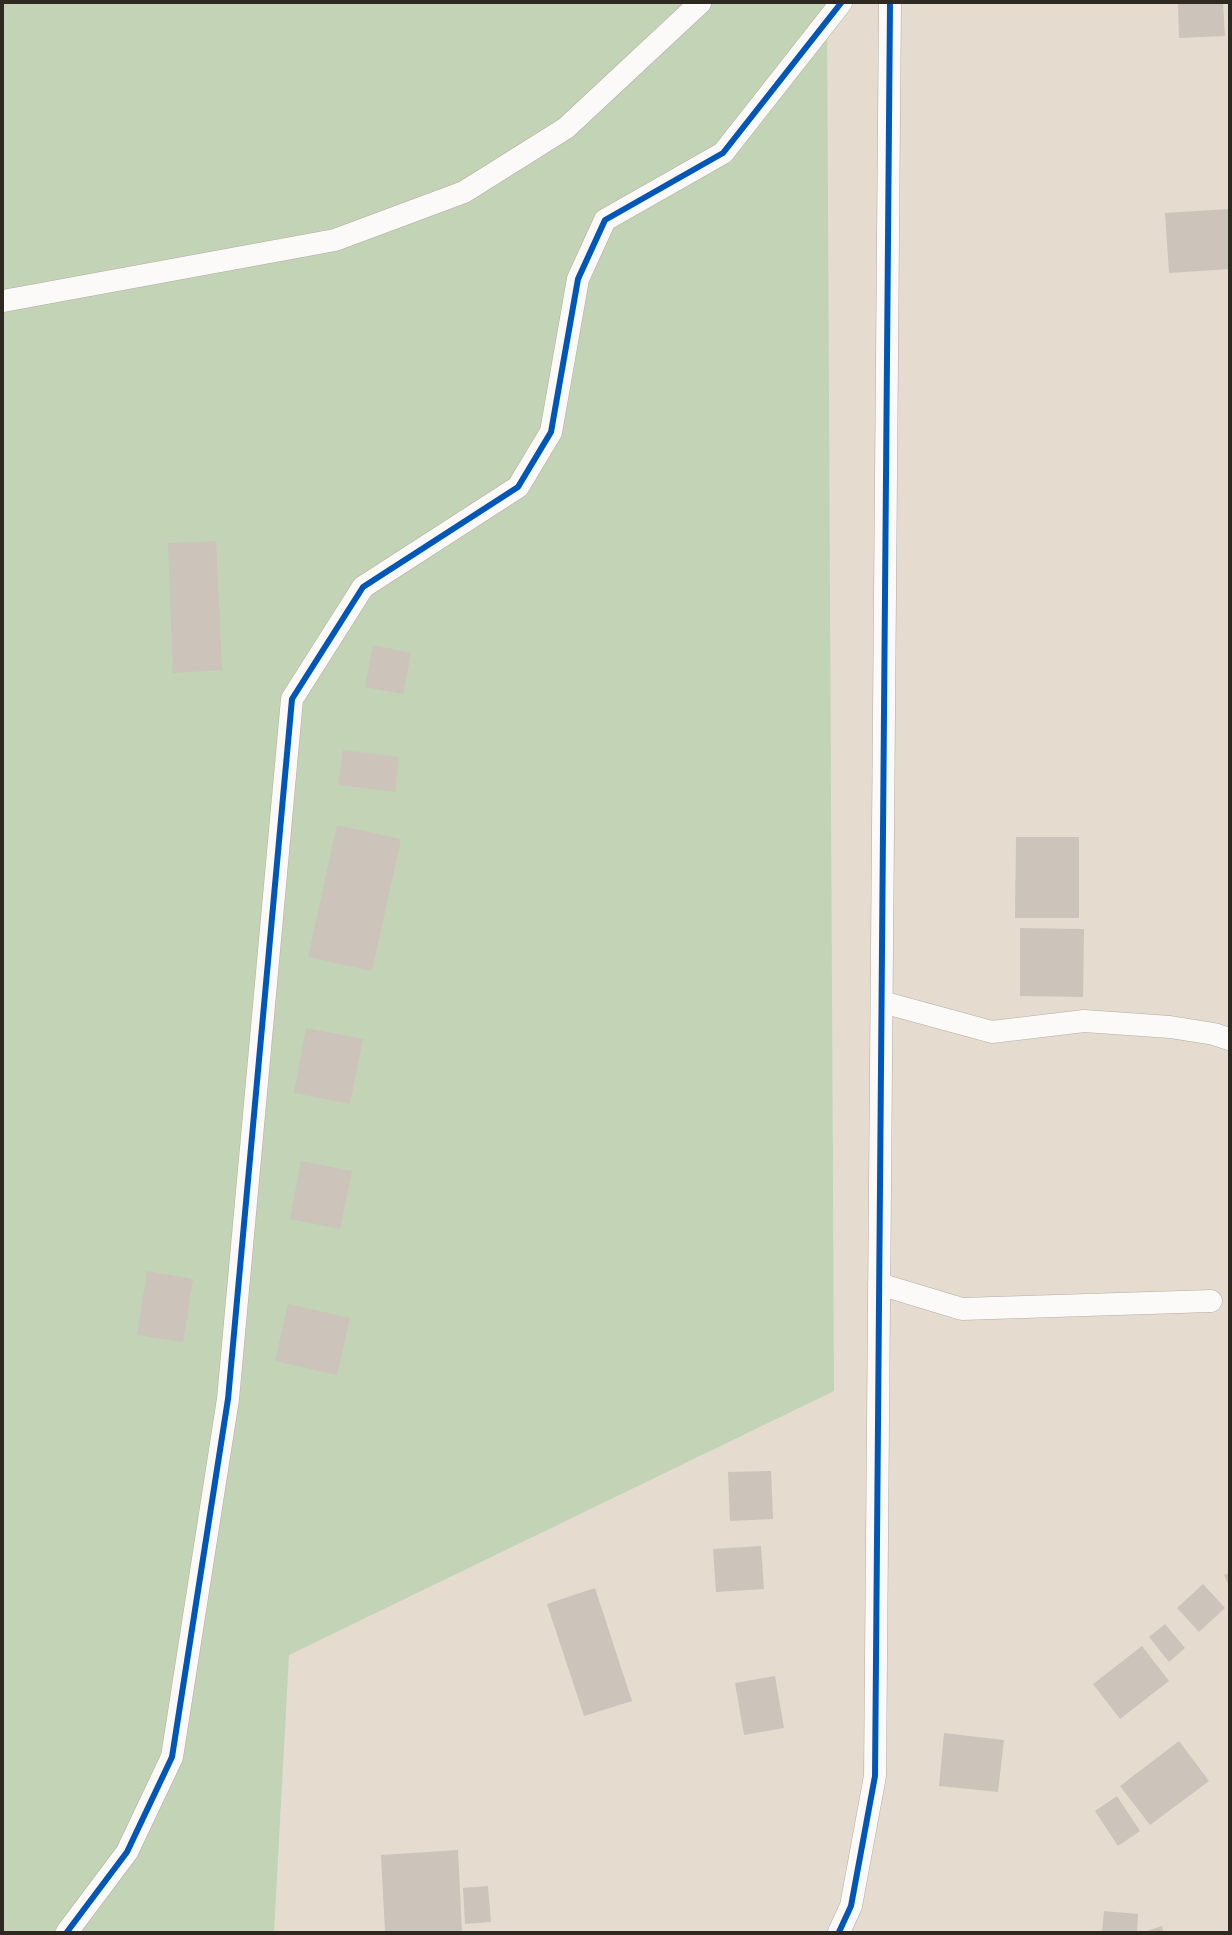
<!DOCTYPE html>
<html>
<head>
<meta charset="utf-8">
<style>
  body { margin:0 }
  #map { position:relative; width:1232px; height:1935px; overflow:hidden; background:#e5dccf; font-family:"Exo 2",sans-serif }
  canvas { display:block }
  .frame { position:absolute; inset:0; border:4px solid #2f2a21; pointer-events:none }
</style>
</head>
<body>
<div id="map">
<canvas width="1232" height="1935"></canvas>
<div class="frame"></div>
</div>
<script>
const c = document.querySelector('canvas').getContext('2d');
c.lineJoin = 'round';
function fillPath(path, color) {
  c.fillStyle = color;
  c.fill(path, 'evenodd');
}
function trace(path, color, width, dash) {
  c.strokeStyle = color;
  c.lineWidth = width;
  c.lineCap = dash ? 'butt' : 'round';
  c.setLineDash(dash || []);
  c.stroke(path);
}
const green = new Path2D(`
  M3,3H827L834,1391L289,1655L274,1932H3Z`);
const building = new Path2D(`
  M1178,3H1223L1225,36L1179,38Z
  M1229,209V269L1169,273L1165,213Z
  M216,541L222,670L173,673L168,543Z
  M373,645L411,653L403,694L365,687Z
  M343,750L399,757L395,792L338,785Z
  M337,825L401,839L372,971L308,957Z
  M1016,837H1079V918H1015Z
  M1020,928L1084,929L1083,997L1020,996Z
  M306,1028L363,1039L350,1104L294,1093Z
  M301,1161L352,1171L340,1229L290,1219Z
  M147,1271L193,1279L183,1342L137,1335Z
  M288,1304L350,1318L337,1375L275,1361Z
  M771,1471L773,1519L730,1521L728,1472Z
  M761,1546L764,1589L716,1592L713,1549Z
  M1229,1573V1586L1224,1575Z
  M1203,1584L1225,1608L1199,1632L1177,1608Z
  M595,1588L632,1701L584,1716L547,1604Z
  M1165,1624L1185,1648L1169,1662L1149,1637Z
  M1142,1646L1169,1681L1120,1719L1093,1684Z
  M775,1676L784,1728L744,1735L735,1683Z
  M944,1733L1004,1740L998,1792L939,1786Z
  M1179,1741L1209,1781L1150,1825L1120,1786Z
  M1117,1796L1140,1831L1118,1846L1095,1811Z
  M458,1850L462,1932H385L381,1855Z
  M488,1886L491,1922L465,1924L463,1888Z
  M1104,1911L1138,1914L1137,1932H1102Z
  M1162,1926L1163,1932H1144Z`);
const minor = new Path2D(`
  M882,1002L992,1032L1084,1021L1170,1027L1214,1034L1229,1039
  M879,1284L962,1309L1211,1301
  M67,1932L127,1852L172,1757L228,1399L292,699L363,587L518,487L551,432L578,279L605,220L723,153L841,3
  M839,1932L851,1906L875,1776L890,3`);
const major = new Path2D(`
  M3,301L335,240L464,192L566,128L700,3`);
const cycleway = new Path2D(`
  M67,1932L127,1852L172,1757L228,1399L292,699L363,587L518,487L551,432L578,279L605,220L723,153L841,3
  M839,1932L851,1906L875,1776L890,3`);
fillPath(green, '#c3d3b6');
fillPath(building, '#ccc3bb');
trace(minor, '#b2aca2', 23);
trace(major, '#b2aca2', 23);
trace(minor, '#fbfaf8', 22);
trace(major, '#fbfaf8', 22);
trace(cycleway, '#0057b8', 6);
</script>
</body>
</html>
